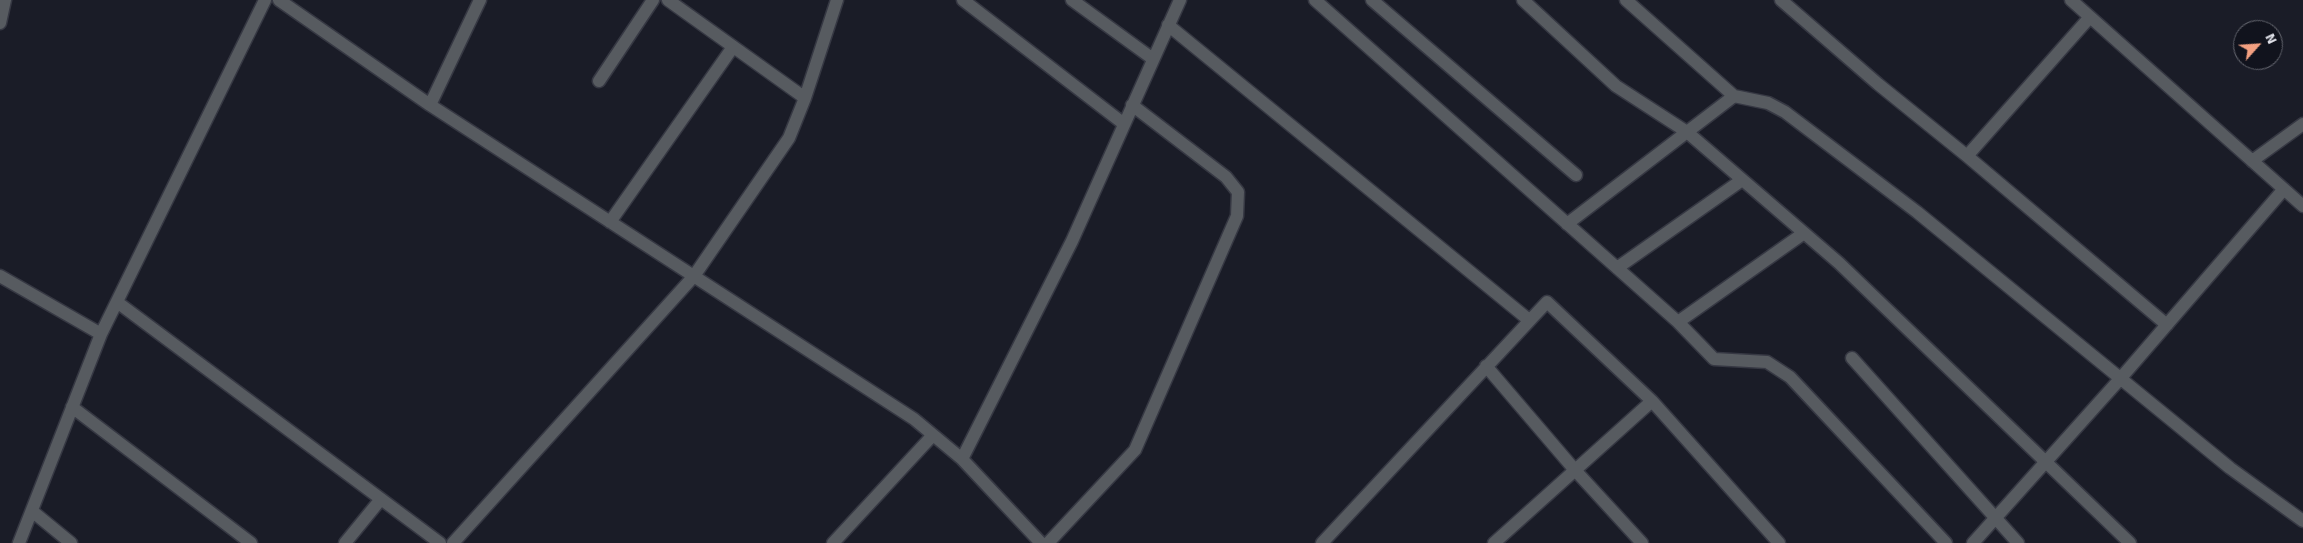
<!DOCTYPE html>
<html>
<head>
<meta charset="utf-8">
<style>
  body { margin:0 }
  #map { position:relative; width:2303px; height:543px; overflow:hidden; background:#1a1c27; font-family:Signika,sans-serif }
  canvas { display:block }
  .north { position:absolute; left:2233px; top:20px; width:50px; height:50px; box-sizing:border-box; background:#11131d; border:1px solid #656770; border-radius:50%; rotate:64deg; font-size:14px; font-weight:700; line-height:20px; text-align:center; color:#e3e4ec }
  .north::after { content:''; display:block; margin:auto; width:18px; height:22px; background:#f3a081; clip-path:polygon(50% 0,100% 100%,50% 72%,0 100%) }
</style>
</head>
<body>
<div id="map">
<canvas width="2303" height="543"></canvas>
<div class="north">N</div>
</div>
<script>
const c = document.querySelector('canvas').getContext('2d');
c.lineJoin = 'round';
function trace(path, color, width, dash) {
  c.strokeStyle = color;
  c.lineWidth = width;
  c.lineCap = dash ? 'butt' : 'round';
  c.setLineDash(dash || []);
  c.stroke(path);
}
const street = new Path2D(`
  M279,0L430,105L914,419L962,459L1041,543
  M668,0L805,98
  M963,0L1124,124
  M1072,0L1153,59
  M1315,0L1678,322L1714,359L1767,362L1790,377L1946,543
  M1372,0L1576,175
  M1523,0L1616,86L1687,132L1839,263L2130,543
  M1626,0L1734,96L1768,103L1785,112L1917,212L2230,468L2303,521
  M1781,0L1878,84L1967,156L2167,325
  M2071,0L2303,206
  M0,23L5,0
  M1168,25L1529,320
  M599,81L653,0
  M430,105L480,0
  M1967,156L2090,17
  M2252,161L2303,124
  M610,222L733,47
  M1567,224L1734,96
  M1617,268L1742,180
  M0,276L101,334
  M117,302L440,543
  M1678,322L1804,233
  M1852,358L2018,543
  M1486,366L1574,469L1642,543
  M72,407L251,543
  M962,459L1072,241L1180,0
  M32,511L71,543
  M19,543L101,334L265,0
  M345,543L381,499
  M453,543L694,276L789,138L805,98L837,0
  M833,543L933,435
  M1048,543L1135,450L1237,216L1238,192L1226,177L1132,105
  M1322,543L1547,302L1652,401L1779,543
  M1494,543L1652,401
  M1973,543L2120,379L2284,189`);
trace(street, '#363843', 15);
trace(street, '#575b60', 12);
</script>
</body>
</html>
